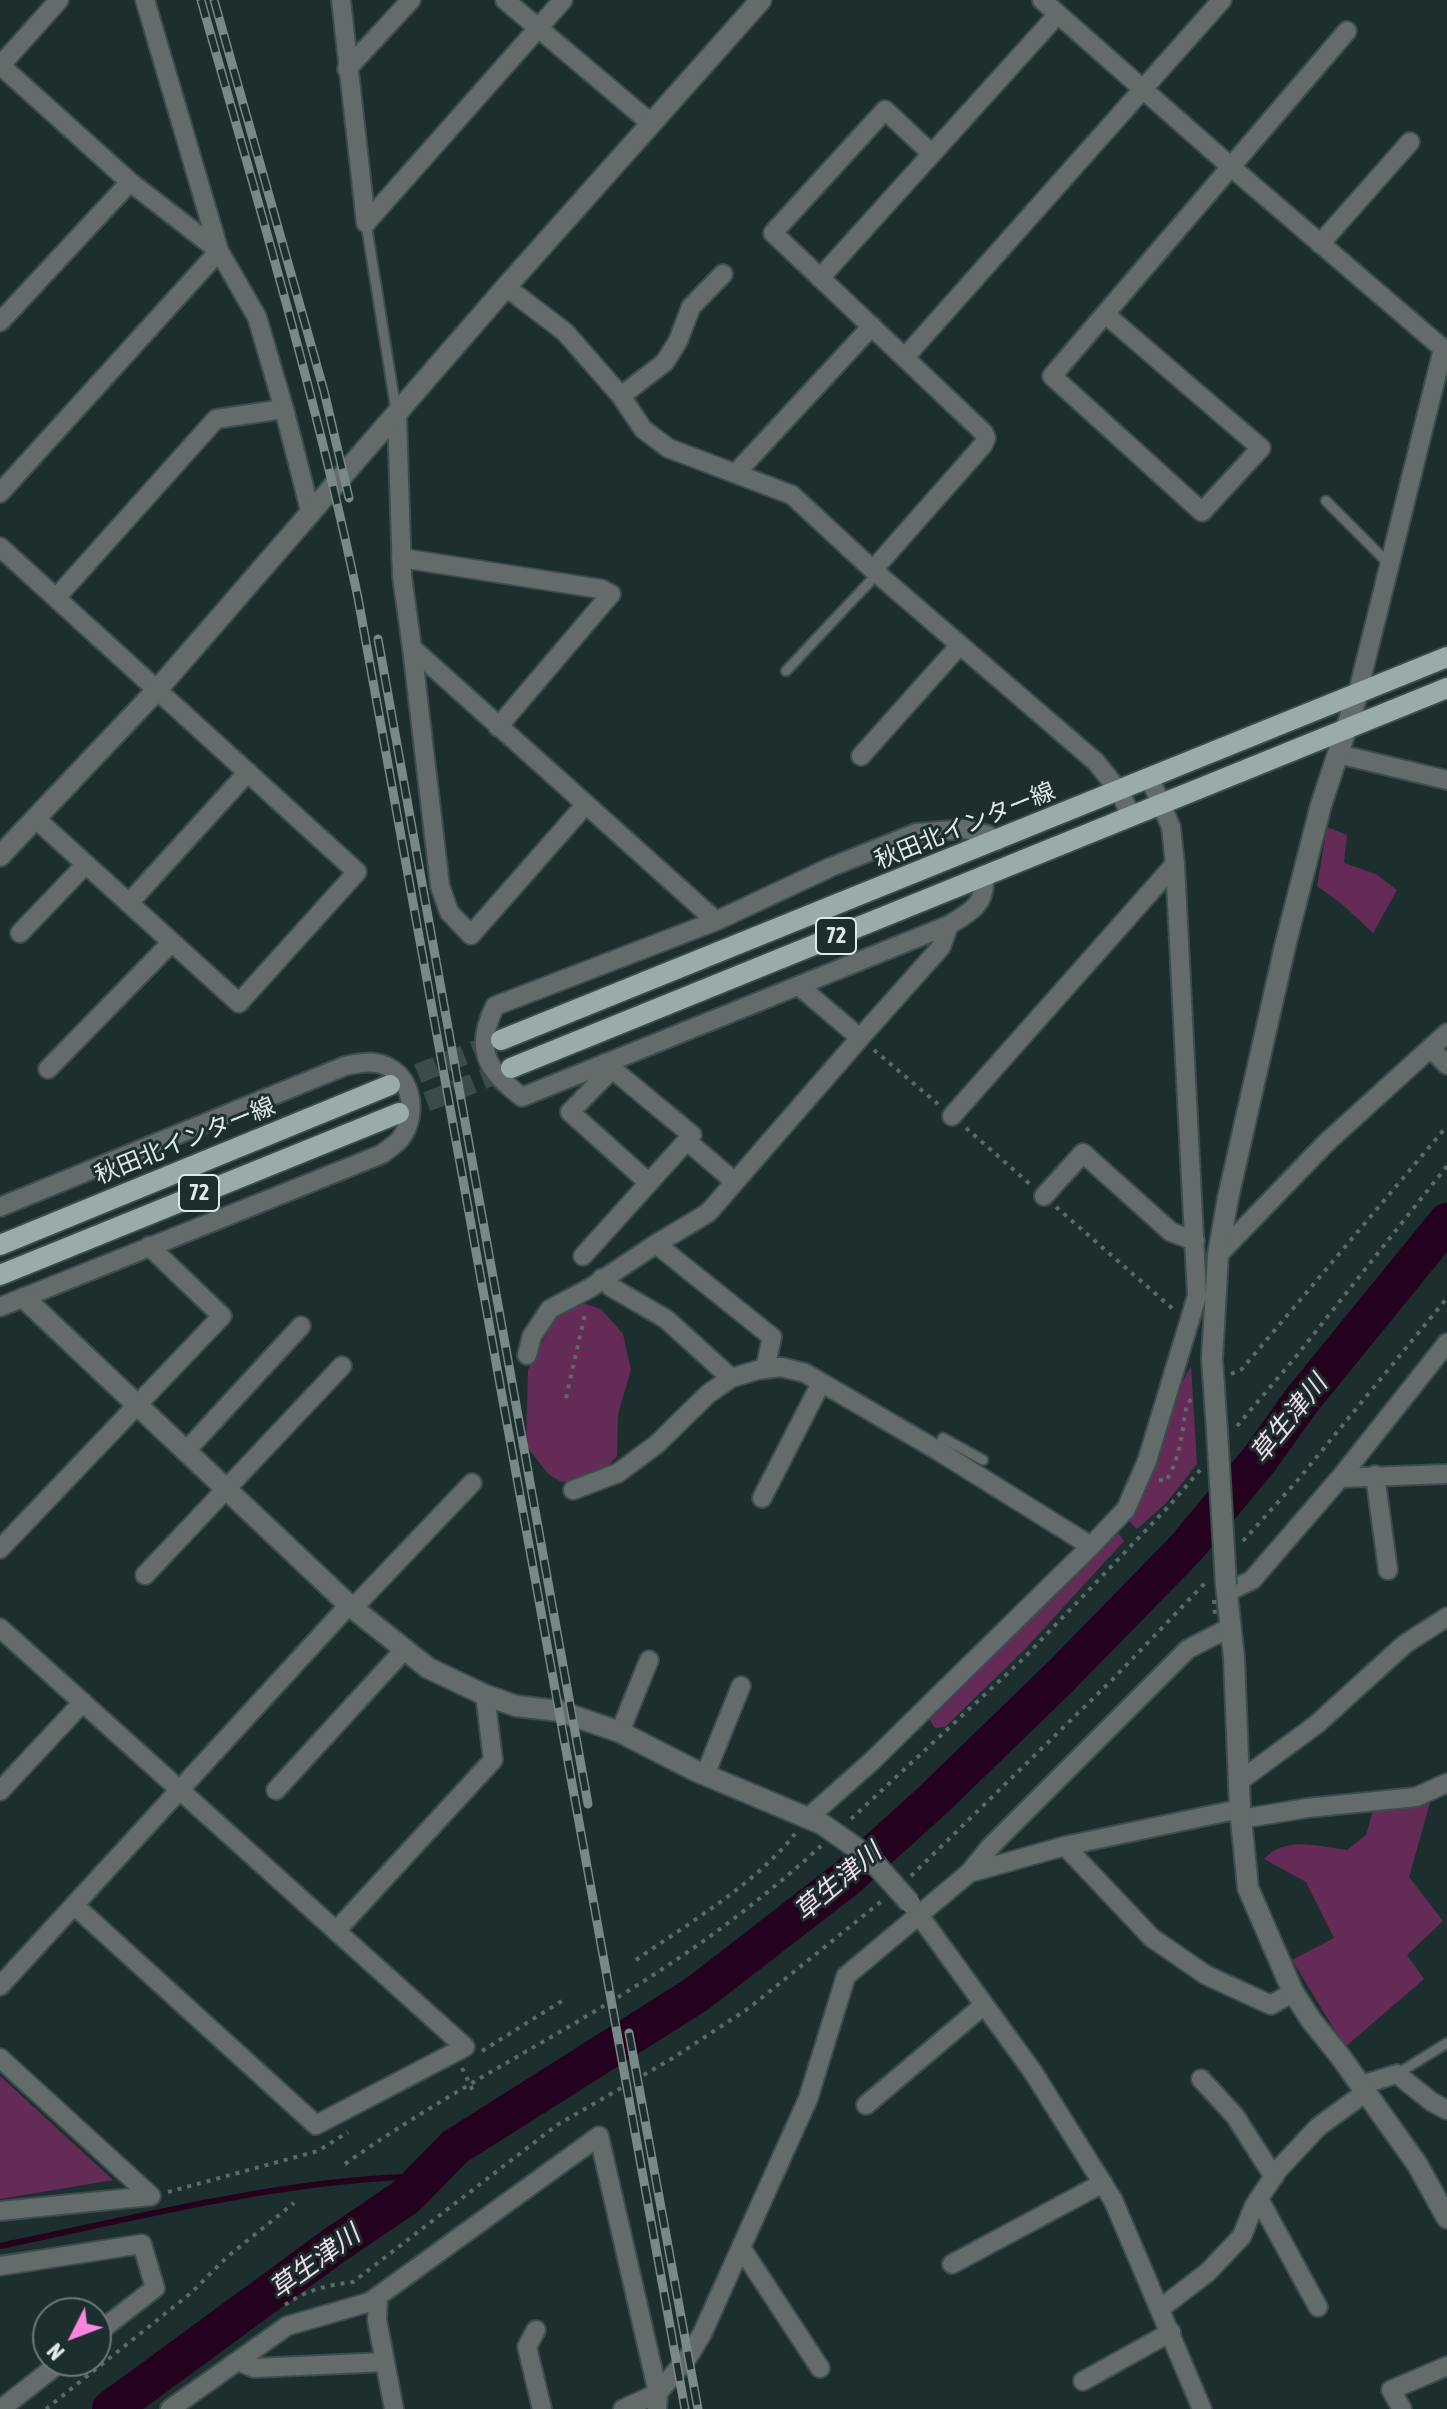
<!DOCTYPE html>
<html>
<head>
<meta charset="utf-8">
<style>
  body { margin:0 }
  #map { position:relative; width:1447px; height:2409px; overflow:hidden; background:#1c2f2e; font-family:"Asap Condensed",sans-serif }
  canvas { display:block }
  .north { position:absolute; left:32px; top:2297px; width:80px; height:80px; box-sizing:border-box; background:#1c2f2e; border:2px solid #6a7979; border-radius:50%; rotate:228deg; font-size:22px; font-weight:700; line-height:32px; text-align:center; color:#dee9e9 }
  .north::after { content:''; display:block; margin:auto; width:28px; height:36px; background:#fe85df; clip-path:polygon(50% 0,100% 100%,50% 72%,0 100%) }
</style>
</head>
<body>
<div id="map">
<canvas width="1447" height="2409"></canvas>
<div class="north">N</div>
</div>
<script>
const c = document.querySelector('canvas').getContext('2d');
c.lineJoin = 'round';
function fillPath(path, color) {
  c.fillStyle = color;
  c.fill(path, 'evenodd');
}
function trace(path, color, width, dash) {
  c.strokeStyle = color;
  c.lineWidth = width;
  c.lineCap = dash ? 'butt' : 'round';
  c.setLineDash(dash || []);
  c.stroke(path);
}
function write(font, color, halo, rows, align = 'center') {
  c.font = font + ' "Asap Condensed","Noto Sans JP",sans-serif';
  c.lineWidth = 6;
  c.setLineDash([]);
  c.textBaseline = 'middle';
  c.strokeStyle = halo;
  c.fillStyle = color;
  for (const [text, x, y, turn = 0] of rows) {
    c.save();
    c.translate(x, y);
    c.rotate((+turn || 0) * Math.PI / 180);
    c.textAlign = isNaN(turn) ? turn : align;
    if (halo) c.strokeText(text, 0, 0);
    c.fillText(text, 0, 0);
    c.restore();
  }
}
const green = new Path2D(`
  M1327,827L1347,835L1344,863L1376,874L1397,890L1373,933L1342,904L1317,886Z
  M574,1300L601,1309L623,1334L631,1370L618,1414L617,1456L606,1469L585,1479L561,1482L548,1474L526,1445L528,1370L555,1317Z
  M1191,1366L1197,1464L1166,1503L1137,1529L1126,1518L1152,1469L1183,1381Z
  M1115,1534H1119L1124,1541L1025,1649L945,1727L935,1728L928,1717Z
  M1430,1803L1409,1877L1443,1921L1407,1955L1424,1979L1345,2047L1292,1960L1334,1938L1306,1882L1264,1859C1287,1835 1318,1847 1347,1850L1366,1835L1374,1807Z
  M0,2076L113,2180L0,2199Z`);
const stream = new Path2D(`
  M0,2246C141,2217 283,2179 427,2176`);
const river = new Path2D(`
  M111,2409L332,2247L407,2196L455,2147L697,1994L848,1877L934,1799L1060,1677L1186,1548L1259,1460L1302,1400L1447,1222`);
const primaryTunnel = new Path2D(`
  M390,1085L501,1040
  M399,1113L511,1068`);
const path = new Path2D(`
  M874,1050L938,1104
  M966,1128L1031,1185
  M1056,1207L1173,1309
  M1231,1374L1242,1369L1447,1126
  M566,1398L585,1314
  M1237,1426L1294,1359L1447,1166
  M1159,1480L1166,1481C1181,1457 1182,1430 1187,1403L1195,1397
  M1243,1541L1297,1481L1447,1298
  M851,1819L1023,1659L1169,1506L1201,1469
  M911,1876L1113,1679L1205,1583
  M636,1960C690,1922 753,1886 795,1834
  M482,2051L565,1999
  M462,2068L475,2095
  M345,2164C456,2085 580,2027 692,1949C737,1918 780,1883 821,1846
  M168,2192L318,2151L348,2132
  M285,2305C306,2290 328,2285 353,2282L557,2125L673,2058L749,2008L883,1900
  M46,2409L191,2293L227,2257L294,2203`);
const service = new Path2D(`
  M366,223L396,410
  M1326,501L1389,564
  M786,671L877,574
  M937,1450L943,1438L983,1460
  M1397,2074L1447,2043`);
const minor = new Path2D(`
  M145,0L219,251L257,317L284,409L311,514
  M341,0L366,223
  M505,0L652,124
  M1042,0L1230,166L1447,352
  M0,65L130,182L219,251
  M0,66L59,0
  M347,69L411,0
  M366,223L563,0
  M1320,244L1410,142
  M820,278L1058,14
  M506,287L565,332L621,396L643,429L668,448L792,495L873,570L1096,762L1119,791L1131,815
  M1105,314L1261,448L1202,512L1052,376L1347,31
  M0,322L130,182
  M906,356L1222,0
  M621,396L665,362L678,341L691,307L723,274
  M397,415L402,576L412,648L716,921
  M736,473L872,326
  M0,493L219,251
  M0,547L357,872L239,1003L35,818
  M401,558L601,589L611,594L498,727
  M873,570L983,445L986,438L984,433L773,233L885,110L932,154
  M56,598L216,419L284,409
  M412,648L440,886L449,912L471,935L586,804
  M1357,696L1443,349
  M1338,754L1447,780
  M861,756L960,645
  M984,877C986,904 971,912 949,925L522,1097C486,1070 474,1049 495,1006L716,921L831,867L916,833L965,829L988,835L997,841
  M129,903L248,772
  M20,933L86,864
  M860,1038L941,947L949,925
  M1430,1048L1447,1065
  M48,1069L172,942
  M612,1069L570,1112L649,1183
  M952,1116L1175,864
  M687,1141L735,1182
  M1044,1196L1083,1153L1171,1232L1195,1241
  M0,1207L345,1066C355,1064 366,1061 376,1063C411,1069 420,1112 401,1138C397,1144 388,1149 382,1154L0,1307
  M656,1244L708,1213L860,1038L799,986
  M1218,1255L1326,1143L1447,1033
  M583,1256L692,1135L605,1063
  M602,1278L611,1287L666,1319L731,1378
  M527,1355L532,1336L550,1309L590,1288L656,1244L772,1337L765,1369
  M186,1451L301,1326
  M1375,1475L1388,1570
  M1340,1478L1447,1343
  M573,1490L618,1473L657,1444L708,1394L731,1378L758,1370L781,1367L805,1373L937,1450L1091,1546
  M762,1498L821,1383
  M0,1549L222,1316L149,1246
  M145,1575L342,1366
  M1227,1592L1252,1580L1340,1478L1447,1474
  M353,1608L472,1483
  M0,1628L465,2047L316,2125L74,1905
  M620,1732L649,1660
  M705,1775L741,1686
  M1241,1780L1317,1724L1405,1644L1447,1617
  M276,1790L404,1650
  M0,1791L83,1702
  M809,1817L872,1761L1091,1546L1126,1509L1147,1461L1197,1296L1175,864L1171,827L1150,779
  M1241,1819L1307,1808L1416,1797L1447,1783
  M1065,1846L1152,1938L1206,1975L1271,2005L1293,1992
  M969,1873L991,1846L1188,1649L1231,1627
  M919,1915L1033,2072L1113,2200L1202,2409
  M336,1931L493,1760L485,1695
  M0,1986L349,1605
  M0,2058L151,2196L0,2211
  M1201,2079L1235,2116L1274,2177
  M1361,2085L1397,2074L1432,2102L1447,2110
  M866,2105L984,2005
  M1259,2199L1318,2307
  M742,2249L820,2368
  M952,2264L1103,2183
  M0,2266L142,2244L155,2288L96,2334
  M378,2297L377,2320L394,2409
  M1161,2308L1208,2272L1242,2236L1254,2206L1278,2170L1318,2127L1366,2092
  M536,2330L527,2347L542,2409
  M238,2361L254,2368L385,2362
  M1083,2381L1171,2332
  M1,2409L62,2361
  M170,2409L287,2326L370,2302L599,2136L658,2393L657,2409
  M623,2409L658,2393L688,2357L702,2334L808,2099L846,1976L969,1873L1065,1846L1240,1809
  M1402,2409L1391,2390L1447,2366`);
const tertiary = new Path2D(`
  M0,856L157,690L506,287L761,0
  M24,1298L349,1605L428,1668L485,1695L516,1706L559,1711L620,1732L696,1771L822,1824
  M1217,1431L1212,1359L1218,1255L1228,1198L1286,942L1321,805L1357,696
  M1226,1585L1234,1658L1240,1809L1248,1888L1293,1992L1311,2020L1340,2056L1417,2164L1447,2218`);
const primary = new Path2D(`
  M501,1040L1447,657
  M511,1068L1447,688
  M0,1245L390,1085
  M0,1275L399,1113`);
const rail = new Path2D(`
  M201,0C257,199 316,396 358,598L685,2409
  M214,0L324,391L349,498
  M378,639L588,1804
  M629,2033L698,2409`);
const pathBridge = new Path2D(`
  M1214,1600L1215,1617`);
const tertiaryBridge = new Path2D(`
  M1217,1431L1226,1585
  M822,1824L869,1857L910,1903`);
const shields = [
  [836,936,40],
  [199,1193,40]
];
const shieldNames = [
  ["72",836,936],
  ["72",199,1193]
];
const streetNames = [
  ["秋田北インター線",965,826,-22],
  ["秋田北インター線",185,1141,-22]
];
const waterNames = [
  ["草生津川",1289,1419,-51],
  ["草生津川",838,1882,-40],
  ["草生津川",315,2262,-36]
];
fillPath(green, '#642b56');
trace(stream, '#24011d', 6);
trace(river, '#24011d', 38);
trace(primaryTunnel, '#394b4a', 20, [20, 10]);
trace(service, '#3b4d4c', 13);
trace(minor, '#3b4d4c', 22);
trace(tertiary, '#3b4d4c', 24);
trace(primary, '#3b4d4c', 24);
trace(path, '#5b6b6b', 4, [4, 6]);
trace(service, '#636c6b', 9);
trace(minor, '#636c6b', 18);
trace(tertiary, '#636c6b', 20);
trace(primary, '#99acab', 20);
trace(rail, '#798988', 9);
trace(rail, '#1c2f2e', 6, [18]);
trace(tertiaryBridge, '#3b4d4c', 24, []);
trace(pathBridge, '#5b6b6b', 4, [4, 6]);
trace(tertiaryBridge, '#636c6b', 20);
for (const [x, y, w] of shields) {
  const box = new Path2D();
  box.roundRect(x - w / 2, y - 18, w, 36, 6);
  c.fillStyle = '#1c2f2e';
  c.fill(box);
  trace(box, '#dee9e9', 2);
}
write('bold 22px', '#dee9e9', null, shieldNames);
write('24px', '#dee9e9', '#1c2f2e', streetNames);
write('italic 26px', '#f2dceb', '#1c2f2e', waterNames);
</script>
</body>
</html>
